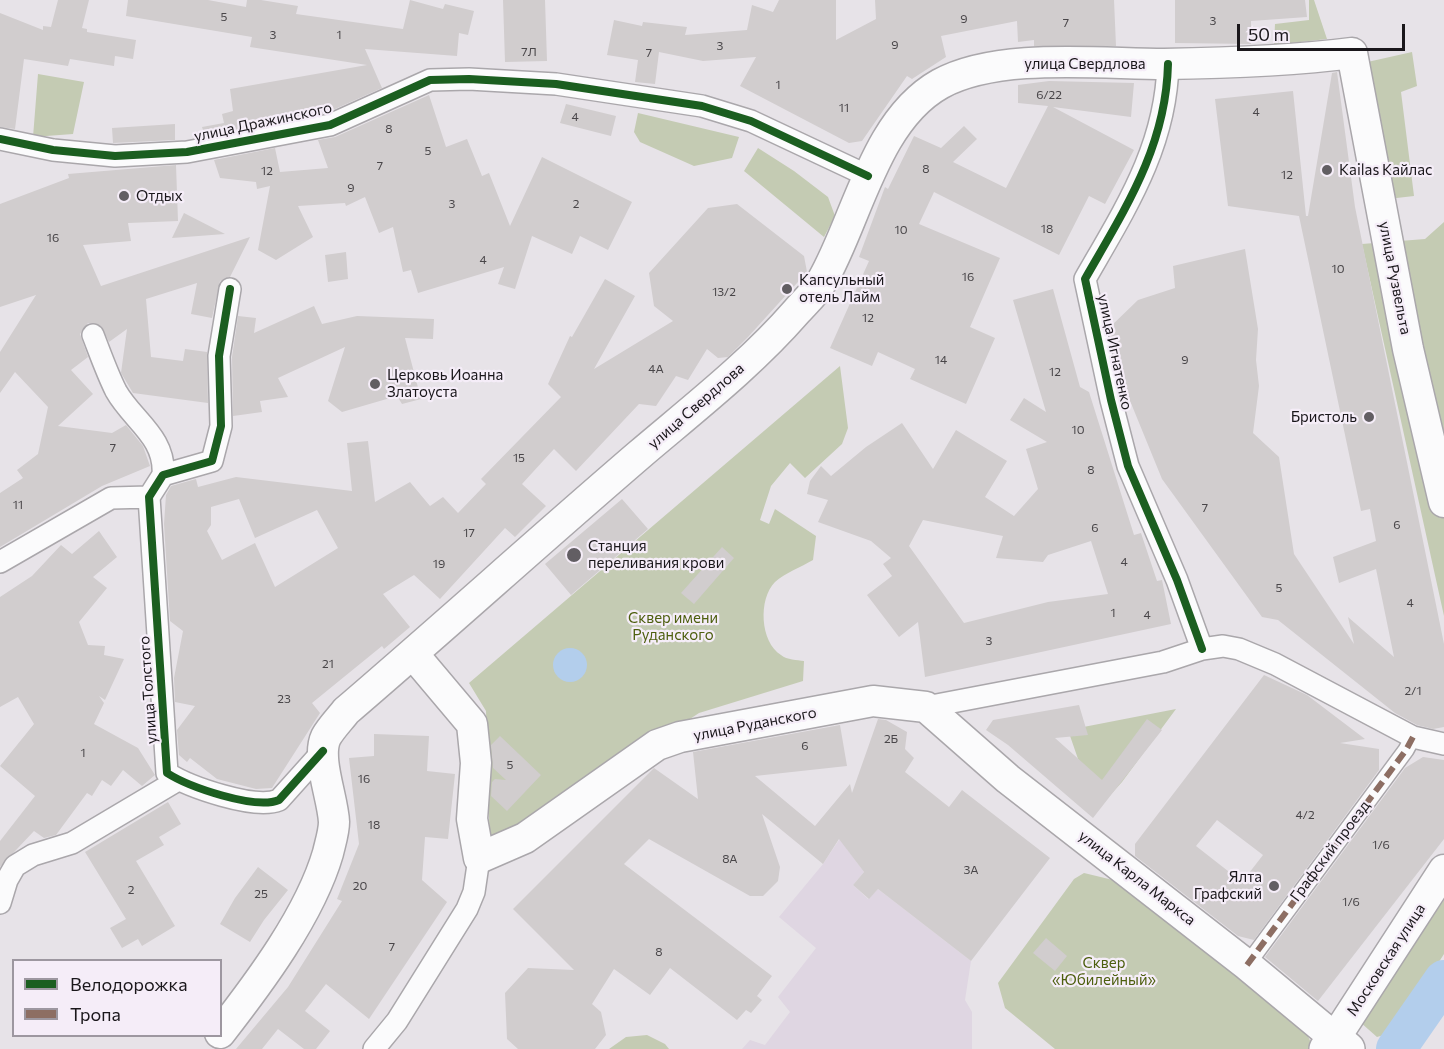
<!DOCTYPE html>
<html>
<head>
<meta charset="utf-8">
<style>
  body { margin:0 }
  #map { position:relative; width:1444px; height:1049px; overflow:hidden; background:#e7e3e8; font-family:Commissioner,sans-serif }
  canvas { display:block }
  .legend { position:absolute; left:12px; top:959px; width:210px; height:78px; box-sizing:border-box; background:#f5edf8; border:2px solid #9d97a0; margin:0; padding:8px 10px; list-style:none; font-size:18px; color:#1a171b }
  .legend li { display:flex; align-items:center; gap:12px; height:30px }
  .legend b { width:30px; border:2px solid #9d97a0 }
  .scale { position:absolute; left:1237px; top:24px; width:168px; height:27px; box-sizing:border-box; border:3px solid #1a171b; border-top:0; padding-left:8px; font-size:18px; line-height:21px; white-space:nowrap; color:#1a171b; -webkit-text-stroke:4px #f5edf8; paint-order:stroke }
</style>
</head>
<body>
<div id="map">
<canvas width="1444" height="1049"></canvas>
<ul class="legend">
<li><b style="height:8px;background:#1b5e20"></b>Велодорожка</li>
<li><b style="height:8px;background:#8d6e63"></b>Тропа</li>
</ul>
<div class="scale">50 m</div>
</div>
<script>
const c = document.querySelector('canvas').getContext('2d');
c.lineJoin = 'round';
function fillPath(path, color) {
  c.fillStyle = color;
  c.fill(path, 'evenodd');
}
function trace(path, color, width, dash) {
  c.strokeStyle = color;
  c.lineWidth = width;
  c.lineCap = dash ? 'butt' : 'round';
  c.setLineDash(dash || []);
  c.stroke(path);
}
function write(font, color, halo, rows, align = 'center') {
  c.font = font + ' Commissioner,sans-serif';
  c.lineWidth = 4.5;
  c.setLineDash([]);
  c.textBaseline = 'middle';
  c.strokeStyle = halo;
  c.fillStyle = color;
  for (const [text, x, y, turn = 0] of rows) {
    c.save();
    c.translate(x, y);
    c.rotate((+turn || 0) * Math.PI / 180);
    c.textAlign = isNaN(turn) ? turn : align;
    if (halo) c.strokeText(text, 0, 0);
    c.fillText(text, 0, 0);
    c.restore();
  }
}
const built = new Path2D(`
  M845,831L854,839L847,849L864,872L853,885L868,899L878,889L971,961L965,1000L972,1012V1049H742L750,1040L765,1045L790,1012L778,997L816,948L779,917L823,864Z`);
const green = new Path2D(`
  M1309,0H1314L1327,39L1274,45L1275,24L1309,20Z
  M1412,52L1417,86L1401,92L1414,196L1388,199L1363,63Z
  M38,74L84,82L73,134L33,137Z
  M638,113L739,137L732,158L694,166L640,142L634,132Z
  M758,148L794,171L828,197L835,216L824,237L744,171Z
  M1444,222V616L1362,244L1425,239Z
  M840,366L848,428L842,444L805,478L790,463L771,486L760,520L769,524L775,509L816,536L813,560C801,567 785,573 775,582C758,599 760,642 781,655C787,660 797,660 804,661L803,681L699,713L490,851L486,711L469,683Z
  M1176,709L1122,782L1096,811L1068,730Z
  M1084,873L1113,880L1305,1030L1314,1049H1055L1005,1008L998,983L1074,879Z
  M1444,900V954L1394,1032L1377,1037L1360,1022Z
  M647,1035L665,1044L669,1049H609L626,1037Z`);
const water = new Path2D(`
  M553 665a17 17 0 1 1 34 0a17 17 0 1 1-34 0Z`);
const river = new Path2D(`
  M1396,1049L1444,980`);
const building = new Path2D(`
  M58,0H89L82,28L87,29V32L136,40L133,59L115,56L114,66L70,59L68,66L24,59L15,129L0,127V13L43,30V26L51,27Z
  M128,0H208L246,7L247,0H261L298,6L296,14L403,29L410,0L443,9L445,4L474,11L468,35L459,33L457,56L365,49L382,88L326,113L205,136L202,127L224,123L222,114L233,111L230,89L367,65L250,47L252,37L126,16Z
  M503,0H545L547,61L505,62Z
  M779,0H836V40L876,19L875,0H1114L1116,46H1034V40L1018,42L1017,21L941,36L946,57L912,79L907,76L862,141L849,143L740,86L756,57L703,61L659,52L655,84L635,82L638,60L607,55L614,20L642,26L643,22L687,27L685,35L747,30L752,5L773,12Z
  M1175,0H1305L1307,17L1251,21V44L1175,43Z
  M1337,72L1355,207L1444,644V727L1433,729L1417,725L1395,713L1278,620L1262,617L1162,479L1117,369L1109,328L1138,300L1175,288L1173,266L1245,249L1258,329L1256,360L1259,386L1253,433L1279,457L1294,554L1354,644L1348,617L1394,657L1376,569L1339,583L1333,557L1376,541L1370,509L1361,511L1299,216L1228,206L1215,99L1293,91L1306,216H1308L1332,73Z
  M1049,81L1134,83L1131,117L1053,107L1134,150L1105,204L1089,196L1059,255L934,192L919,224L1000,258L970,327L995,338L966,404L910,379L915,369L878,352L872,366L830,348L869,261L859,257L885,187L888,189L914,136L941,148L964,126L977,139L953,162L1006,188L1048,106L1018,103V85Z
  M429,95L446,147L467,139L482,176L489,173L510,226L542,157L632,202L608,250L580,236L572,254L532,236L515,289L498,284L504,267L418,293L411,270L403,272L393,227L379,233L365,197L346,206L345,203L298,206L313,237L276,260L258,250L270,186L257,189L256,182L220,178L214,160L275,148L280,172L328,168L318,140L335,137Z
  M566,104L616,116L611,136L560,123Z
  M175,124V140L113,143L112,128Z
  M176,165L178,221L128,223L131,241L83,245L101,286L250,237L230,277L220,281L212,318L191,314L197,283L146,299L151,357L183,361L185,349L207,352L208,403L133,393L121,373L127,329L109,342L101,326L88,323L80,334L88,357L71,370L93,394L58,426L112,433L126,425L143,446L150,466L102,486L0,547V493L23,478L17,470L38,454L48,407L15,372L0,393V352L36,295L0,307V204L69,178L68,174Z
  M737,204L804,256L807,272L748,337L728,357L718,358L707,349L688,380L676,376L656,406L639,404L576,471L554,449L522,484L546,506L515,537L505,528L440,599L414,575L383,594L410,627L384,649L382,646L312,703L320,713L272,788L256,789L217,779L190,758L187,762L179,755L177,730L195,706L175,702L174,678L183,631L170,621L164,524L166,495L171,486L196,479L198,487L236,477L352,491L347,443L368,441L375,502L410,482L430,506L443,497L458,513L486,484L481,479L561,397L548,384L570,336L572,337L605,279L635,296L594,369L673,321L654,306L649,273L708,208ZM239,499L255,538L317,510L338,548L275,587L255,543L222,560L207,531L211,525V507Z
  M184,213L225,234L172,238Z
  M346,252L348,279L328,282L325,255Z
  M1053,289L1080,387L1089,392L1134,535L1141,533L1157,581L1162,580L1171,624L925,677L918,622L899,637L867,595L892,576L883,564L891,558L871,541L818,522L828,500L807,494L810,481L821,466L831,476L866,447L902,423L933,469L956,430L1007,461L985,497L1014,516L1038,489L1026,449L1047,442L1010,420L1024,398L1046,412L1013,300ZM923,520L1003,536L996,558L1043,562L1048,555L1091,541L1108,594L1048,602L964,623L909,546Z
  M314,306L322,324L357,316L434,319L433,339L405,338L421,399L402,404L397,396L342,412L328,401L345,347L278,378L288,397L260,401L262,412L233,416L232,357L238,316L256,318L254,333Z
  M622,499L648,529L571,595L545,564Z
  M99,531L117,557L93,577L107,588L79,622L88,645L105,646L104,655L124,659L105,700L99,696L104,703L94,724L138,748L155,775L142,786L123,770L111,786L102,780L92,796L87,793L56,835L44,838L34,831L0,867V841L35,796L0,766L34,724L18,697L0,707V597L32,576L61,545L72,554Z
  M722,547L734,558L694,604L681,593Z
  M1264,675L1307,695L1365,739L1340,743L1379,749V770L1254,940L1238,936L1135,856V844ZM1217,820L1263,855L1242,882L1196,846Z
  M1079,705L1088,735L1055,738L1102,780L1147,719L1162,730L1093,818L1008,745L986,730L993,720Z
  M878,719L886,720L907,732L905,749L914,758L905,772L949,807L962,790L1050,858L971,961L878,889L869,899L853,885L864,872L839,839L823,864L762,814L780,867L778,881L763,896H750L649,839L624,864L772,976L757,996L762,1000L751,1013L746,1010L737,1020L670,968L650,995L614,969L592,1004L601,1012L606,1035L595,1049H518L507,1039L505,993L528,968L574,970L513,909L654,768L698,799L693,752L840,725L847,766L755,776L815,826L850,784L852,793Z
  M374,734L429,736L427,771L455,774L448,839L425,837L422,880L447,902L369,1019L326,984L305,1011L330,1031L316,1049H304L278,1029L262,1049H236L288,987L342,901L337,899L359,844L349,758L374,756Z
  M500,736L541,775L507,811L491,796L492,782L495,779L506,780L493,768L491,745Z
  M1423,757L1444,760V839L1318,1001L1265,957L1405,768Z
  M168,802L181,824L159,837L164,845L136,861L175,926L142,946L138,939L122,948L110,928L126,919L85,852Z
  M258,867L288,890L264,920L250,942L220,924L235,898Z
  M1046,938L1067,956L1055,971L1033,953Z`);
const pedestrian = new Path2D(`
  M1247,965L1406,750L1413,737`);
const minor = new Path2D(`
  M1168,64C1166,147 1125,209 1085,279L1111,400L1128,466L1177,580L1202,649
  M0,139L53,150L115,156L187,152L330,125L430,80L469,79L556,84L702,106L751,121L868,176
  M230,289L219,356L221,426L212,461L163,475L149,497L167,773C189,787 255,810 279,800L323,751
  M93,335C100,353 107,373 116,391C132,420 166,437 163,475
  M0,562L111,498L149,497
  M926,707L1163,662L1202,649L1223,646L1239,649L1275,664L1413,737L1444,744
  M0,903L7,880L15,866L33,855L72,843L178,780
  M374,1049L397,1021L467,909L474,892L479,858`);
const secondary = new Path2D(`
  M413,654L472,724L476,763L472,819L479,858L525,838L657,745L680,737L873,701L926,707L1008,779L1247,965L1335,1038L1444,870
  M220,1033C259,983 310,915 328,853C330,844 334,832 334,822C333,798 316,758 326,737C331,728 340,719 346,711C444,627 540,540 639,455C693,409 750,365 797,311C805,302 816,292 822,281C857,221 874,121 940,84C998,52 1100,64 1164,64C1227,63 1290,61 1352,53L1408,349L1444,502`);
const primary = new Path2D(`
  M1326,1049L1335,1038L1348,1049`);
const quiet = new Path2D(`
  M1247,965L1406,750L1413,737`);
const cycleway = new Path2D(`
  M1168,64C1166,147 1125,209 1085,279L1111,400L1128,466L1177,580L1202,649
  M0,139L53,150L115,156L187,152L330,125L430,80L469,79L556,84L702,106L751,121L868,176
  M230,289L219,356L221,426L212,461L163,475L149,497L167,773C189,787 255,810 279,800L323,751`);
const markers = [
  [1327,170,6,"#625e63"],
  [124,196,6,"#625e63"],
  [787,289,6,"#625e63"],
  [375,384,6,"#625e63"],
  [1369,417,6,"#625e63"],
  [574,555,8,"#625e63"],
  [1274,886,6,"#625e63"]
];
const numberNames = [
  ["5",224,17],
  ["9",964,19],
  ["3",1213,21],
  ["7",1066,23],
  ["3",273,35],
  ["1",339,35],
  ["9",895,45],
  ["3",720,46],
  ["7Л",529,52],
  ["7",649,53],
  ["1",778,85],
  ["6/22",1049,95],
  ["11",844,108],
  ["4",1256,112],
  ["4",575,117],
  ["8",389,129],
  ["5",428,151],
  ["7",380,166],
  ["8",926,169],
  ["12",267,171],
  ["12",1287,175],
  ["9",351,188],
  ["3",452,204],
  ["2",576,204],
  ["18",1047,229],
  ["10",901,230],
  ["16",53,238],
  ["4",483,260],
  ["10",1338,269],
  ["16",968,277],
  ["13/2",724,292],
  ["12",868,318],
  ["14",941,360],
  ["9",1185,360],
  ["4А",656,369],
  ["12",1055,372],
  ["10",1078,430],
  ["7",113,448],
  ["15",519,458],
  ["8",1091,470],
  ["11",18,505],
  ["7",1205,508],
  ["6",1397,525],
  ["6",1095,528],
  ["17",469,533],
  ["4",1124,562],
  ["19",439,564],
  ["5",1279,588],
  ["4",1410,603],
  ["1",1113,613],
  ["4",1147,615],
  ["3",989,641],
  ["21",328,664],
  ["2/1",1413,691],
  ["23",284,699],
  ["2Б",891,739],
  ["6",805,746],
  ["1",83,753],
  ["5",510,765],
  ["16",364,779],
  ["4/2",1305,815],
  ["18",374,825],
  ["1/6",1381,845],
  ["8А",730,859],
  ["3А",971,870],
  ["20",360,886],
  ["2",131,890],
  ["25",261,894],
  ["1/6",1351,902],
  ["7",392,947],
  ["8",659,952]
];
const streetNames = [
  ["улица Свердлова",1085,64],
  ["улица Дражинского",263,122,-12],
  ["улица Рузвельта",1395,278,79],
  ["улица Игнатенко",1115,352,78],
  ["улица Свердлова",696,406,-41],
  ["улица Толстого",148,690,-94],
  ["улица Руданского",755,724,-11],
  ["Графский проезд",1330,851,-53],
  ["улица Карла Маркса",1137,878,38],
  ["Московская улица",1386,960,-57]
];
const poiNames = [
  ["Kailas Кайлас",1339,170],
  ["Отдых",136,196],
  ["Капсульный",799,280],
  ["отель Лайм",799,297],
  ["Церковь Иоанна",387,375],
  ["Златоуста",387,392],
  ["Бристоль",1357,417,"right"],
  ["Станция",588,546],
  ["переливания крови",588,563],
  ["Ялта",1262,877,"right"],
  ["Графский",1262,894,"right"]
];
const parkNames = [
  ["Сквер имени",673,618],
  ["Руданского",673,635],
  ["Сквер",1104,963],
  ["«Юбилейный»",1104,980]
];
fillPath(built, '#dfd6e2');
fillPath(green, '#c4cbb3');
fillPath(water, '#b3ceec');
trace(river, '#b3ceec', 40);
fillPath(building, '#d1cdce');
trace(pedestrian, '#aaa7ab', 18);
trace(minor, '#aaa7ab', 24);
trace(secondary, '#aaa7ab', 33);
trace(primary, '#aaa7ab', 36);
trace(pedestrian, '#fbfbfc', 15);
trace(minor, '#fbfbfc', 21);
trace(secondary, '#fbfbfc', 30);
trace(primary, '#fbfbfc', 33);
trace(quiet, '#8d6e63', 6, [12, 6]);
trace(cycleway, '#1b5e20', 8);
for (const [x, y, r, color] of markers) {
  const dot = new Path2D();
  dot.arc(x, y, r, 0, 2 * Math.PI);
  c.fillStyle = color;
  c.fill(dot);
  trace(dot, '#f5edf8', 2);
}
write('12px', '#494649', null, numberNames);
write('15px', '#1a171b', '#f5edf8', streetNames);
write('15px', '#1a171b', '#f5edf8', poiNames, 'left');
write('15px', '#4d5f0e', '#f5edf8', parkNames);
</script>
</body>
</html>
